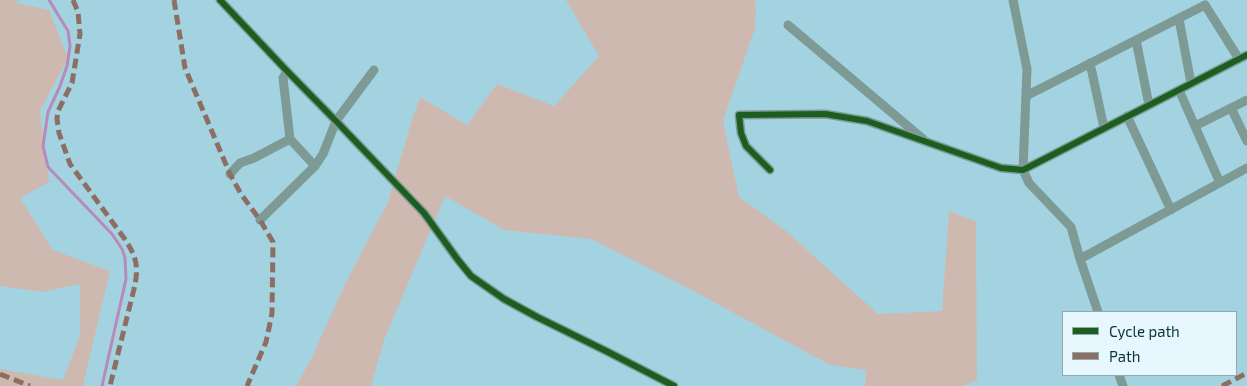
<!DOCTYPE html>
<html>
<head>
<meta charset="utf-8">
<style>
  body { margin:0 }
  #map { position:relative; width:1247px; height:386px; overflow:hidden; background:#a3d3e1; font-family:"Exo 2",sans-serif }
  canvas { display:block }
  .legend { position:absolute; left:1062px; top:311px; width:175px; height:65px; box-sizing:border-box; background:#e7f7fd; border:1px solid #8fa9b1; margin:0; padding:6px 9px; list-style:none; font-size:15px; color:#0c343e }
  .legend li { display:flex; align-items:center; gap:10px; height:25px }
  .legend b { width:25px; border:1px solid #8fa9b1 }
</style>
</head>
<body>
<div id="map">
<canvas width="1247" height="386"></canvas>
<ul class="legend">
<li><b style="height:6px;background:#1b5e20"></b>Cycle path</li>
<li><b style="height:6px;background:#8d6e63"></b>Path</li>
</ul>
</div>
<script>
const c = document.querySelector('canvas').getContext('2d');
c.lineJoin = 'round';
function fillPath(path, color) {
  c.fillStyle = color;
  c.fill(path, 'evenodd');
}
function trace(path, color, width, dash) {
  c.strokeStyle = color;
  c.lineWidth = width;
  c.lineCap = dash ? 'butt' : 'round';
  c.setLineDash(dash || []);
  c.stroke(path);
}
const green = new Path2D(`
  M0,0H18L16,3L49,10L68,58L40,111L49,182L20,198L53,250L110,271L83,386H0V369L63,380L80,335V284L43,292L0,286Z
  M566,0H754L756,4L755,28L723,121L739,197L786,231L878,314L942,311L949,211L976,221L977,380L962,386H865L866,370L830,365L684,286L591,239L504,230L445,196L384,340L371,386H296L310,361L346,282L388,202L410,126L420,97L467,125L497,84L554,106L599,56Z`);
const stream = new Path2D(`
  M49,0L68,31L70,46L67,66L60,86L48,112L43,146L48,167L112,234L122,249L125,258L126,279L102,386`);
const minor = new Path2D(`
  M220,0L287,71L336,121L424,213L458,260L471,276L504,299L537,317L608,352L674,386
  M1013,0L1027,69L1023,170L1029,183L1071,227L1080,259L1098,312
  M1179,19L1191,83
  M788,25L923,139
  M1136,40L1149,105
  M1090,63L1104,128
  M287,71L283,78L290,139L315,166
  M1179,90L1220,183
  M1026,96L1205,5L1239,59
  M1231,108L1247,141
  M1127,116L1171,210
  M1195,126L1247,100
  M770,170L746,146L741,133L739,115L825,114L867,121L1001,168L1023,170L1247,55
  M230,174L240,163L254,158L290,139
  M260,220L315,166L323,154L336,121L374,70
  M1080,259L1247,168
  M1119,375L1123,386`);
const quiet = new Path2D(`
  M73,0L78,12L80,34L72,83L58,111L57,119L59,133L70,164L124,238C137,257 139,267 134,289L110,386
  M174,0L185,68L230,174L241,194L260,220L273,242L272,313L269,328L266,342L247,386
  M0,374L30,386
  M1222,386L1247,373`);
const cycleway = new Path2D(`
  M220,0L287,71L336,121L424,213L458,260L471,276L504,299L537,317L608,352L674,386
  M770,170L746,146L741,133L739,115L825,114L867,121L1001,168L1023,170L1247,55`);
fillPath(green, '#ceb9b1');
trace(stream, '#b78ab9', 3);
trace(minor, '#7d9a95', 9);
trace(quiet, '#8d6e63', 5, [10, 5]);
trace(cycleway, '#1b5e20', 6);
</script>
</body>
</html>
